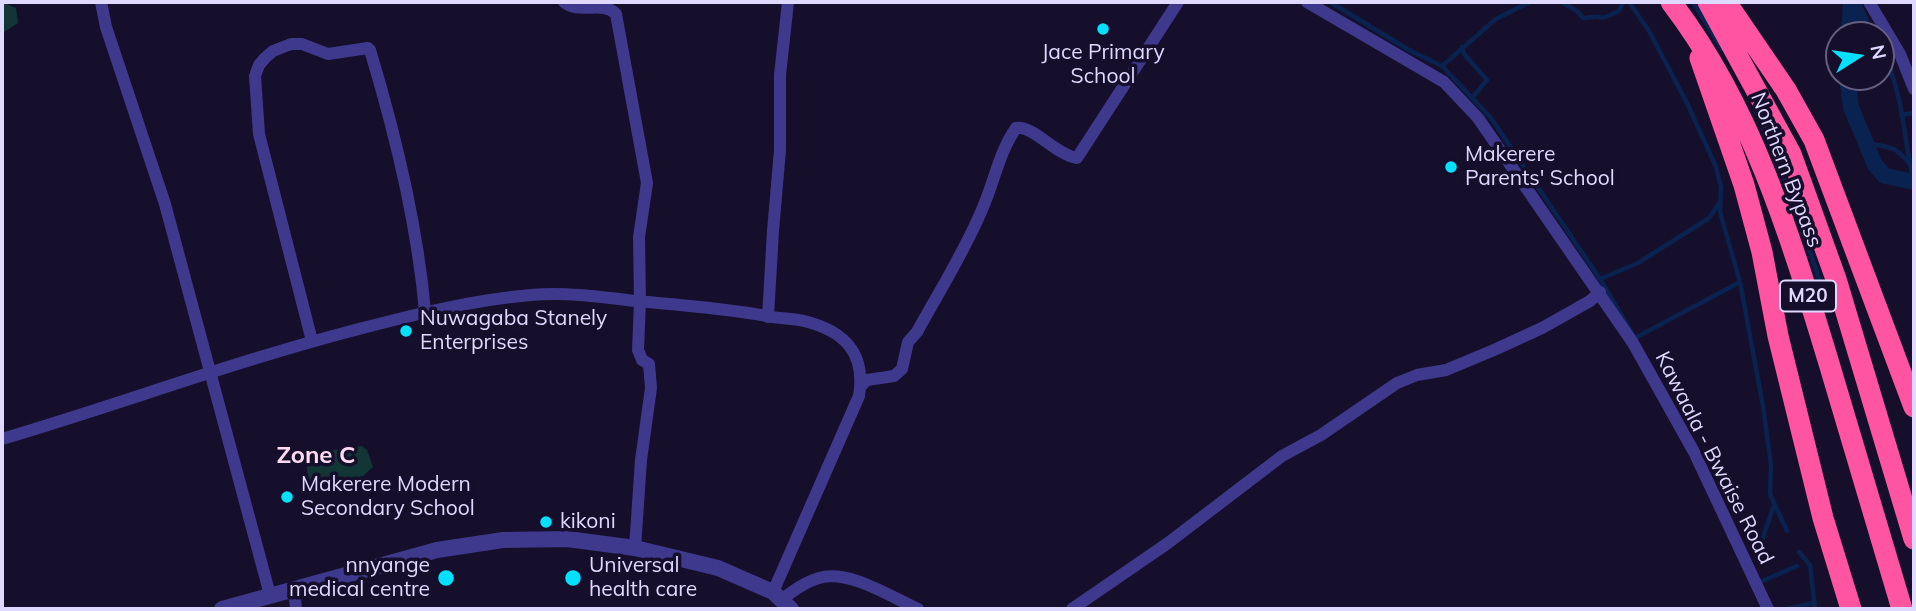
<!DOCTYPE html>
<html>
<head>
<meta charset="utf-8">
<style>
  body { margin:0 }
  #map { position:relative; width:1916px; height:611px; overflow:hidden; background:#150f2b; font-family:Mulish,sans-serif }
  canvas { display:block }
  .frame { position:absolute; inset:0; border:4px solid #dfd9ff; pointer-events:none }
  .north { position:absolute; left:1825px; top:21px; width:70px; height:70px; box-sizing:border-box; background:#150f2b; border:2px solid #666080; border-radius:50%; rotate:78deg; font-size:19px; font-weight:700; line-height:28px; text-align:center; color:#dfd9ff }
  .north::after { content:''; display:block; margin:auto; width:24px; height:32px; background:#05e0ff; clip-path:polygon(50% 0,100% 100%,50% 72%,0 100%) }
</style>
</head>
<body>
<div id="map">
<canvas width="1916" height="611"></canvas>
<div class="frame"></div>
<div class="north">N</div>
</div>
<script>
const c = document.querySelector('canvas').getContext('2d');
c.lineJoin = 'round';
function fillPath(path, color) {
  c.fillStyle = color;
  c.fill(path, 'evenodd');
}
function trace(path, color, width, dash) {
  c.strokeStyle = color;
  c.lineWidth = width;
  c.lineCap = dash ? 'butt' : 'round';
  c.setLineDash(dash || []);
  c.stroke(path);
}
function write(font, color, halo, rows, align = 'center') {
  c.font = font + ' Mulish,sans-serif';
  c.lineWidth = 7;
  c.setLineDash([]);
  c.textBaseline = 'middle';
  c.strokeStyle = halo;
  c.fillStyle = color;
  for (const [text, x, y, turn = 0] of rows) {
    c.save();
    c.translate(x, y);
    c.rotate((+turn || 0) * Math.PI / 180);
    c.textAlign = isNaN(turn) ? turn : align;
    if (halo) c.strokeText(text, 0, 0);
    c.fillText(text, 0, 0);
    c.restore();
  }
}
const green = new Path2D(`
  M2,2L16,8L18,23L4,32L2,31Z
  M362,446L367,450L373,467L363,476L332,487L308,482L306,454Z`);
const water = new Path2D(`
  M1846,2H1861L1869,20L1862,28L1858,22L1856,23L1855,35L1844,28Z`);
const stream = new Path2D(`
  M1330,2L1409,50L1442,66L1491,118L1600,279L1635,338L1740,282
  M1562,2L1578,12L1583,18C1591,18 1595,15 1603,18L1619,11L1623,2
  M1629,2L1649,31L1687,103L1716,167L1721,187L1720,212L1740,282L1763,406L1771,465L1770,494L1787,531
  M1693,2L1722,49
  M1864,21L1872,35
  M1462,47L1464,54L1487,80L1472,98
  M1881,50C1904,91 1903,138 1914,183
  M1442,66L1496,19L1530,2
  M1756,112L1796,207L1824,295
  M1901,115L1914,113
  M1866,143C1889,147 1894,145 1910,164
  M1600,279L1638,263L1709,218L1719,203
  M1761,543L1774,505
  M1799,552L1810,565L1815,609
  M1760,582L1797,566
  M1787,609L1813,603`);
const canal = new Path2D(`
  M1849,35L1851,2
  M1847,77L1851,107L1875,165L1885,176L1914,182`);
const minor = new Path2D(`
  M101,2L106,27L165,204L270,595
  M564,2C579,15 603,0 616,14L647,183L639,237L640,301L638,350L642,360L649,364L651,388L641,460L635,548
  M1307,2L1444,82L1478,118L1633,343L1694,452L1768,609
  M1869,2L1900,54L1914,89
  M768,317L773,231L780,150V75L788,2
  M312,341L259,134L255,76L259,65L265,58L273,51L291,44H302L328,54L368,48L370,50C396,136 417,222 425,311
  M861,386L867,380L894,376L902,369L908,342L917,332C939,292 963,254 981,212C994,184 998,154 1016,128C1033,125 1056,155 1077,158L1178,2
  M2,439C120,404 236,361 355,330C413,315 471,300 531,295C566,292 602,297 636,301C680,305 724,308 767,316C779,319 792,318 804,321C845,331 866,353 859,396L773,592
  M294,589L296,609
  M781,600C793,591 805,582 819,578C849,569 891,597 918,609
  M1072,609L1168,543L1282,456L1321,435L1397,383L1417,375L1446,370L1494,350L1542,328L1590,301L1600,292`);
const tertiary = new Path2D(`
  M222,609L437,550L503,540L567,539L635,548L718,568L773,592L791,609`);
const motorway = new Path2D(`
  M1671,2C1751,106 1790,235 1828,360C1852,443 1877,526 1902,609
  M1708,2L1791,154L1836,279L1914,539
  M1726,2L1786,90L1814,140L1914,407
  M1700,58L1744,185L1762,252L1778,336L1823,518L1851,609`);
const markers = [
  [1103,29,7,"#05e0ff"],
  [1451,167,7,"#05e0ff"],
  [406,331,7,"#05e0ff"],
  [287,497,7,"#05e0ff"],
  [546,522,7,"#05e0ff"],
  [446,578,9,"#05e0ff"],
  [573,578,9,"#05e0ff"]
];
const shields = [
  [1808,296,56]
];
const shieldNames = [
  ["M20",1808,296]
];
const poiNames = [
  ["Jace Primary",1103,53,"center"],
  ["School",1103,77,"center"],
  ["Makerere",1465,155],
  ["Parents' School",1465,179],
  ["Nuwagaba Stanely",420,319],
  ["Enterprises",420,343],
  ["Makerere Modern",301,485],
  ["Secondary School",301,509],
  ["kikoni",560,522],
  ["nnyange",430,566,"right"],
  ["medical centre",430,590,"right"],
  ["Universal",589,566],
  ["health care",589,590]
];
const streetNames = [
  ["Northern Bypass",1786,170,69],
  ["Kawaala - Bwaise Road",1714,458,63]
];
const quarterNames = [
  ["Zone C",316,456]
];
fillPath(green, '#123535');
fillPath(water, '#0a224f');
trace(stream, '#0a224f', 4.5);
trace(canal, '#0a224f', 16);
trace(minor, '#3e398c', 12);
trace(tertiary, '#3e398c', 16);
trace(motorway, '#ff54a2', 21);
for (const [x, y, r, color] of markers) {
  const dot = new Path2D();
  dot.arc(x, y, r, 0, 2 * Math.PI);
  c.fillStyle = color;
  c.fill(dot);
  trace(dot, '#150f2b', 2.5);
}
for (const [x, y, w] of shields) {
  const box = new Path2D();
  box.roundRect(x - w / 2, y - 15.5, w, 31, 5);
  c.fillStyle = '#150f2b';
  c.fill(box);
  trace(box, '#dfd9ff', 2);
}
write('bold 19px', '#dfd9ff', null, shieldNames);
write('21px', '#dfd9ff', '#150f2b', poiNames, 'left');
write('21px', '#dfd9ff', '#150f2b', streetNames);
write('bold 24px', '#ffdbf1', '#150f2b', quarterNames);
</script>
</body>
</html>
